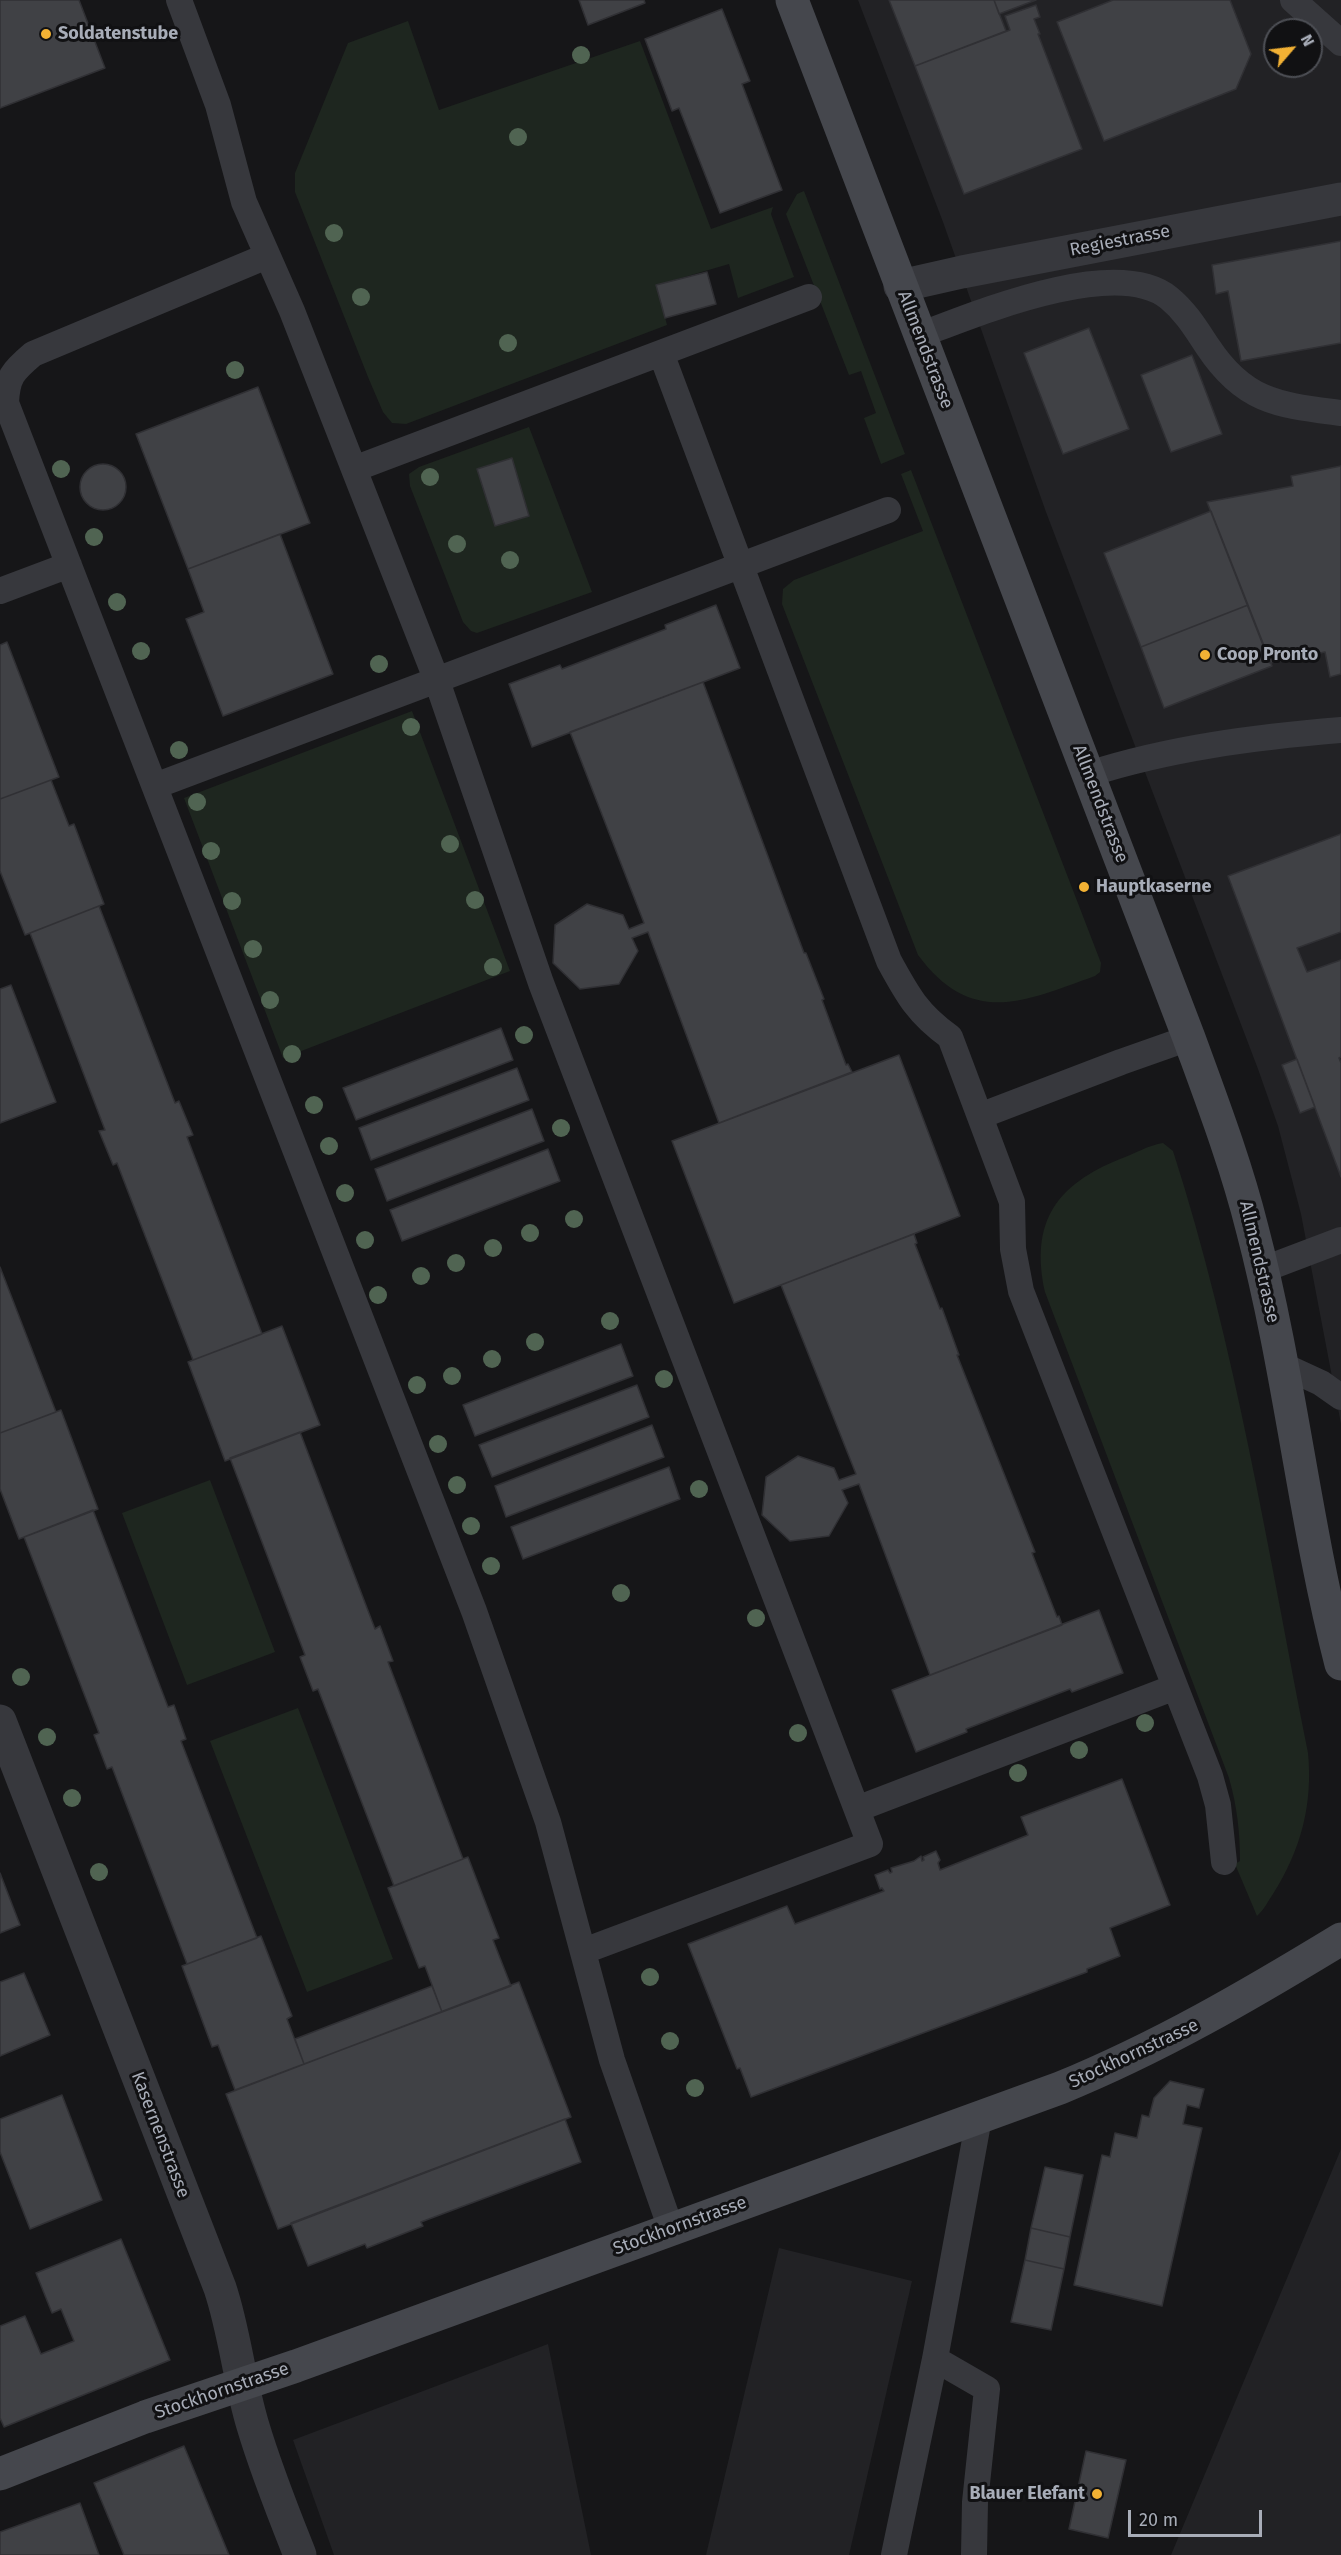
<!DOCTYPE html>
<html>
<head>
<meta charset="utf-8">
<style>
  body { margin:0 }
  #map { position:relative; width:1341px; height:2555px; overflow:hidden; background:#161618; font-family:"Fira Sans",sans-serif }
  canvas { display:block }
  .north { position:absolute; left:1263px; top:18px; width:60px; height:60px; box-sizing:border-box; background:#111113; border:2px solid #4d4f55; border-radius:50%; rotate:62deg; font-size:16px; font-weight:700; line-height:24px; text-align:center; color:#a8adb8 }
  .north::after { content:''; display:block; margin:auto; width:21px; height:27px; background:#f2b134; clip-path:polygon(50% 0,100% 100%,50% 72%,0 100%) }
  .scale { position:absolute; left:1128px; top:2510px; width:134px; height:27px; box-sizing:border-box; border:3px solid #a8adb8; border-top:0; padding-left:8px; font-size:18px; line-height:21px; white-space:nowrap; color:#a8adb8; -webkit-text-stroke:4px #111113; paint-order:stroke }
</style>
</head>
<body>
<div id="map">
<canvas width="1341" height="2555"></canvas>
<div class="north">N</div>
<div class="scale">20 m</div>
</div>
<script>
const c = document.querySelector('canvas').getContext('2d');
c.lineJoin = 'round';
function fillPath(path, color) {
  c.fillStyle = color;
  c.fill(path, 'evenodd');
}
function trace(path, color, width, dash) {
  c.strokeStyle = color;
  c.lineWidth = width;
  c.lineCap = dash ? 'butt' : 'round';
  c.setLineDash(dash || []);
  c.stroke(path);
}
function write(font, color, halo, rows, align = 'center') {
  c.font = font + ' "Fira Sans",sans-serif';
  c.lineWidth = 6;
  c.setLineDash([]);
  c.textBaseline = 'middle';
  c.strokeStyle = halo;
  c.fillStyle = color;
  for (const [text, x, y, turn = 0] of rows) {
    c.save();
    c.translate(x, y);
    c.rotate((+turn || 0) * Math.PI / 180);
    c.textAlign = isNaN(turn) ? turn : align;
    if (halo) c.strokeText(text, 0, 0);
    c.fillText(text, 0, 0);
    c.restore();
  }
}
const built = new Path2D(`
  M858,0H1341V1424L1301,1214L1278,1126L1258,1069L1046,512L943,222ZM1275,30H1311V66H1275Z
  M1341,2149V2555H1171L1329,2178Z
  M779,2248L912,2281L849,2555H706Z
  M548,2344L591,2555H334L293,2440Z`);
const green = new Path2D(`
  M408,21L439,110L640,41L711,229L773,207L771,214L794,277L738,298L729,264L657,285L667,325L406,424L392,423L383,412L368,377L295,192V173L348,43Z
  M804,191L905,454L881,464L864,418L876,413L861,371L849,375L786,214L797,194Z
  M529,427L592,592L477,633L471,631L463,622L410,486L409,474L419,467Z
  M911,470L1101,963L1100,972L1095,976C1025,1001 972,1028 918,955L782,604L783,589L794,580L923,531L901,474Z
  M412,711L510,971L283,1058L184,798Z
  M1163,1143L1173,1151C1236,1347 1268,1551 1308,1753C1313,1804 1301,1850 1273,1894C1268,1901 1264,1910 1257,1916L1235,1864L1240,1861C1240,1832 1237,1806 1229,1778L1045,1292C1030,1222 1056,1185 1120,1159C1134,1154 1149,1145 1163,1143Z
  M210,1480L275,1652L187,1685L122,1513Z
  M298,1708L393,1959L307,1992L210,1741Z`);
const building = new Path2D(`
  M0,0H79L105,68L0,108Z
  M579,0H644L645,3L588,25Z
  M889,0H994L1006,31L915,66Z
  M994,0H1036L999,14Z
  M1113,0H1230L1251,54L1236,89L1104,141L1057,22Z
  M1036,5L1040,17L1034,19L1040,34H1038L1082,149L964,194L915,66L1010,30L1005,16Z
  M722,9L750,81L742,84L782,190L720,213L679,108L672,111L645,39Z
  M1341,241V343L1241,361L1228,291L1216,294L1212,265Z
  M707,272L716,304L665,318L656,285Z
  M1089,328L1129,429L1063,454L1024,353Z
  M1192,355L1222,434L1171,452L1141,375Z
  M258,387L310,523L188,569L136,434Z
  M512,458L529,516L495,526L477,469Z
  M80 487a23 23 0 1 1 46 0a23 23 0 1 1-46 0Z
  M1341,466V674L1330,677L1325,652L1270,663L1207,502L1293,486L1291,476Z
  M1211,511L1248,605L1141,647L1104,553Z
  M280,534L333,674L223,716L186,619L204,612L188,569Z
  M716,605L740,668L532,747L509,684L560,665L562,669L666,629L665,625Z
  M1248,605L1272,666L1164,708L1141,647Z
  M7,642L59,777L0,799V645Z
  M703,682L804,953H806L824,999L822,1000L846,1065L848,1064L852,1072L719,1123L648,932L632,938L638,951L619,984L580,989L553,963L555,925L587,904L623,915L629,929L644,923L570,732Z
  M51,780L69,826L74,824L104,904L25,935L0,871V799Z
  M1341,834V932L1297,948L1307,972L1341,960V1057L1339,1058L1341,1063V1177L1228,876Z
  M99,906L175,1103L179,1101L193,1135L187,1137L262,1334L193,1360L117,1163L113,1165L99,1131L105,1130L30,933Z
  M11,985L56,1102L0,1123V989Z
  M501,1028L513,1060L356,1120L343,1088Z
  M899,1055L960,1216L734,1303L672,1141Z
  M1297,1059L1315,1107L1300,1113L1282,1065Z
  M517,1068L529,1100L371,1160L359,1128Z
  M532,1109L544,1141L387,1201L375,1169Z
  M548,1149L560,1181L402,1241L390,1210Z
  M914,1234L917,1243L915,1244L940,1309L942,1308L959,1355H957L1035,1552L1032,1553L1057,1617L1059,1616L1062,1625L930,1675L859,1484L842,1490L848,1503L829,1536L790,1541L762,1515L766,1477L798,1456L834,1468L839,1480L856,1474L781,1285Z
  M0,1267L56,1412L0,1433Z
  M282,1326L320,1425L225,1461L188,1362Z
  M621,1344L633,1376L475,1436L463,1405Z
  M637,1385L649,1417L492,1477L479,1445Z
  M61,1410L98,1509L19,1539L0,1489V1433Z
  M652,1425L664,1457L506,1517L495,1486Z
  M300,1432L375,1629L380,1626L393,1661L388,1662L463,1859L394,1886L318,1689L313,1691L300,1657L305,1655L230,1458Z
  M669,1467L680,1499L523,1559L511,1527Z
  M93,1510L168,1707L174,1705L186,1739L181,1741L257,1938L187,1964L112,1767L107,1769L94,1735L99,1733L24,1537Z
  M1099,1610L1123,1673L1072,1692L1070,1689L966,1729L967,1732L916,1752L892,1690Z
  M1122,1779L1170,1905L1110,1928L1120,1956L1087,1969V1972L751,2097L740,2068L737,2069L688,1944L787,1906L795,1924L884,1891L882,1888L880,1889L875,1875L888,1870L890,1873L892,1872L891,1868L914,1861L921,1856L922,1861L924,1860L923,1857L936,1851L940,1860L938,1863L940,1870L1028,1835L1021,1817Z
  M468,1857L499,1938L493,1940L511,1986L442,2012L425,1966L419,1968L388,1888Z
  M0,1873L20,1925L0,1933Z
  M261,1936L292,2016L287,2019L304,2064L235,2090L218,2045L212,2047L182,1966Z
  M24,1973L50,2035L0,2056V1982Z
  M519,1982L571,2117L278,2229L226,2094Z
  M432,1986L442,2012L304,2064L295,2039Z
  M1170,2081L1204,2089L1199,2108L1187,2105L1183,2124L1202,2128L1162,2306L1074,2285L1102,2155L1110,2157L1115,2133L1137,2138L1142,2115L1149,2117L1154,2098Z
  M62,2095L102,2200L30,2229L0,2152V2119Z
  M565,2119L581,2162L421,2222L423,2226L367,2248L365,2244L308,2266L291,2223Z
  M1045,2167L1083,2175L1070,2237L1031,2228Z
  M1031,2228L1070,2237L1064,2269L1025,2260Z
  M121,2239L170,2360L4,2427L0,2418V2326L25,2316L41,2354L74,2341L61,2309L52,2313L36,2273Z
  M1025,2260L1064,2269L1051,2330L1011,2322Z
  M184,2446L229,2555H124L94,2483Z
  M1086,2451L1126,2460L1108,2538L1069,2529Z
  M80,2503L99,2555H0V2532Z`);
const lane = new Path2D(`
  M179,0L218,105L244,202L292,311L437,681L541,983L870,1844L584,1951
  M1293,0L1341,43
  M267,256L33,354C13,371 7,377 6,403L474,1611L548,1822L612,2060L671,2229
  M920,335C976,314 1116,255 1169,298C1186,312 1196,329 1208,347C1245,403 1280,405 1341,413
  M661,353L889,961C908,996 918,1014 950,1037L1012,1202L1013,1249L1021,1291L1210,1776L1218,1805L1224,1862
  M354,469L809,297
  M0,591L69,565
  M1089,774C1170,748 1256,737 1341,730
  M155,786L888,510
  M980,1116L1121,1062L1189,1038
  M1262,1270L1341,1240
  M1282,1365L1321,1383L1341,1397
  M857,1809L1175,1687
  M935,2359L987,2389L975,2502L974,2555
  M894,2555L935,2359L979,2118`);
const street = new Path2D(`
  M900,286L962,272L1341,199
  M0,1721L220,2288C235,2333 239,2380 253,2426C266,2470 283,2512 300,2555`);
const secondary = new Path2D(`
  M792,0L1189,1038C1212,1101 1236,1164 1252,1228C1290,1372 1304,1521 1341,1664
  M0,2474L145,2417L296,2366L1060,2088C1160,2047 1249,1995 1341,1939`);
const trees = [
  [581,55],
  [518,137],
  [334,233],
  [361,297],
  [508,343],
  [235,370],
  [61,469],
  [430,477],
  [94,537],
  [457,544],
  [510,560],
  [117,602],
  [141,651],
  [379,664],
  [411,727],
  [179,750],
  [197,802],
  [450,844],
  [211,851],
  [475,900],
  [232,901],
  [253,949],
  [493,967],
  [270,1000],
  [524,1035],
  [292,1054],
  [314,1105],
  [561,1128],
  [329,1146],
  [345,1193],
  [574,1219],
  [530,1233],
  [365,1240],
  [493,1248],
  [456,1263],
  [421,1276],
  [378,1295],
  [610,1321],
  [535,1342],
  [492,1359],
  [452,1376],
  [664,1379],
  [417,1385],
  [438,1444],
  [457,1485],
  [699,1489],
  [471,1526],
  [491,1566],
  [621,1593],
  [756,1618],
  [21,1677],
  [1145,1723],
  [798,1733],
  [47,1737],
  [1079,1750],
  [1018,1773],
  [72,1798],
  [99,1872],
  [650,1977],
  [670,2041],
  [695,2088]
];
const markers = [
  [46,34,6,"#f2b134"],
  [1205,655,6,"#f2b134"],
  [1084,887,6,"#f2b134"],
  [1097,2494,6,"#f2b134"]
];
const poiNames = [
  ["Soldatenstube",58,34],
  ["Coop Pronto",1217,655],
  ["Hauptkaserne",1096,887],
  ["Blauer Elefant",1085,2494,"right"]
];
const streetNames = [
  ["Regiestrasse",1120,241,-11],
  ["Allmendstrasse",925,350,69],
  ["Allmendstrasse",1100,804,69],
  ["Allmendstrasse",1259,1262,77],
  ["Stockhornstrasse",1134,2054,-25],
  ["Kasernenstrasse",160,2135,69],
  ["Stockhornstrasse",680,2226,-20],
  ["Stockhornstrasse",222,2391,-19]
];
fillPath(built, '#222225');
fillPath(green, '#1e261f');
fillPath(building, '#404145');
trace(building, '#303034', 1.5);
trace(lane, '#37383d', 26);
trace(street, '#37383d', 33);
trace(secondary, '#45474d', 33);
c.fillStyle = '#506452';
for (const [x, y] of trees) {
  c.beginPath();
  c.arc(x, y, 9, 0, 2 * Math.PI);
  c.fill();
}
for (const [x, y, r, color] of markers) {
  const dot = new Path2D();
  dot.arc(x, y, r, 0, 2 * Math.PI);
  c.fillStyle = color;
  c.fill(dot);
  trace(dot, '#111113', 2);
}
write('bold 18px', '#a8adb8', '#111113', poiNames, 'left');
write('18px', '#a8adb8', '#111113', streetNames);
</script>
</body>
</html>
